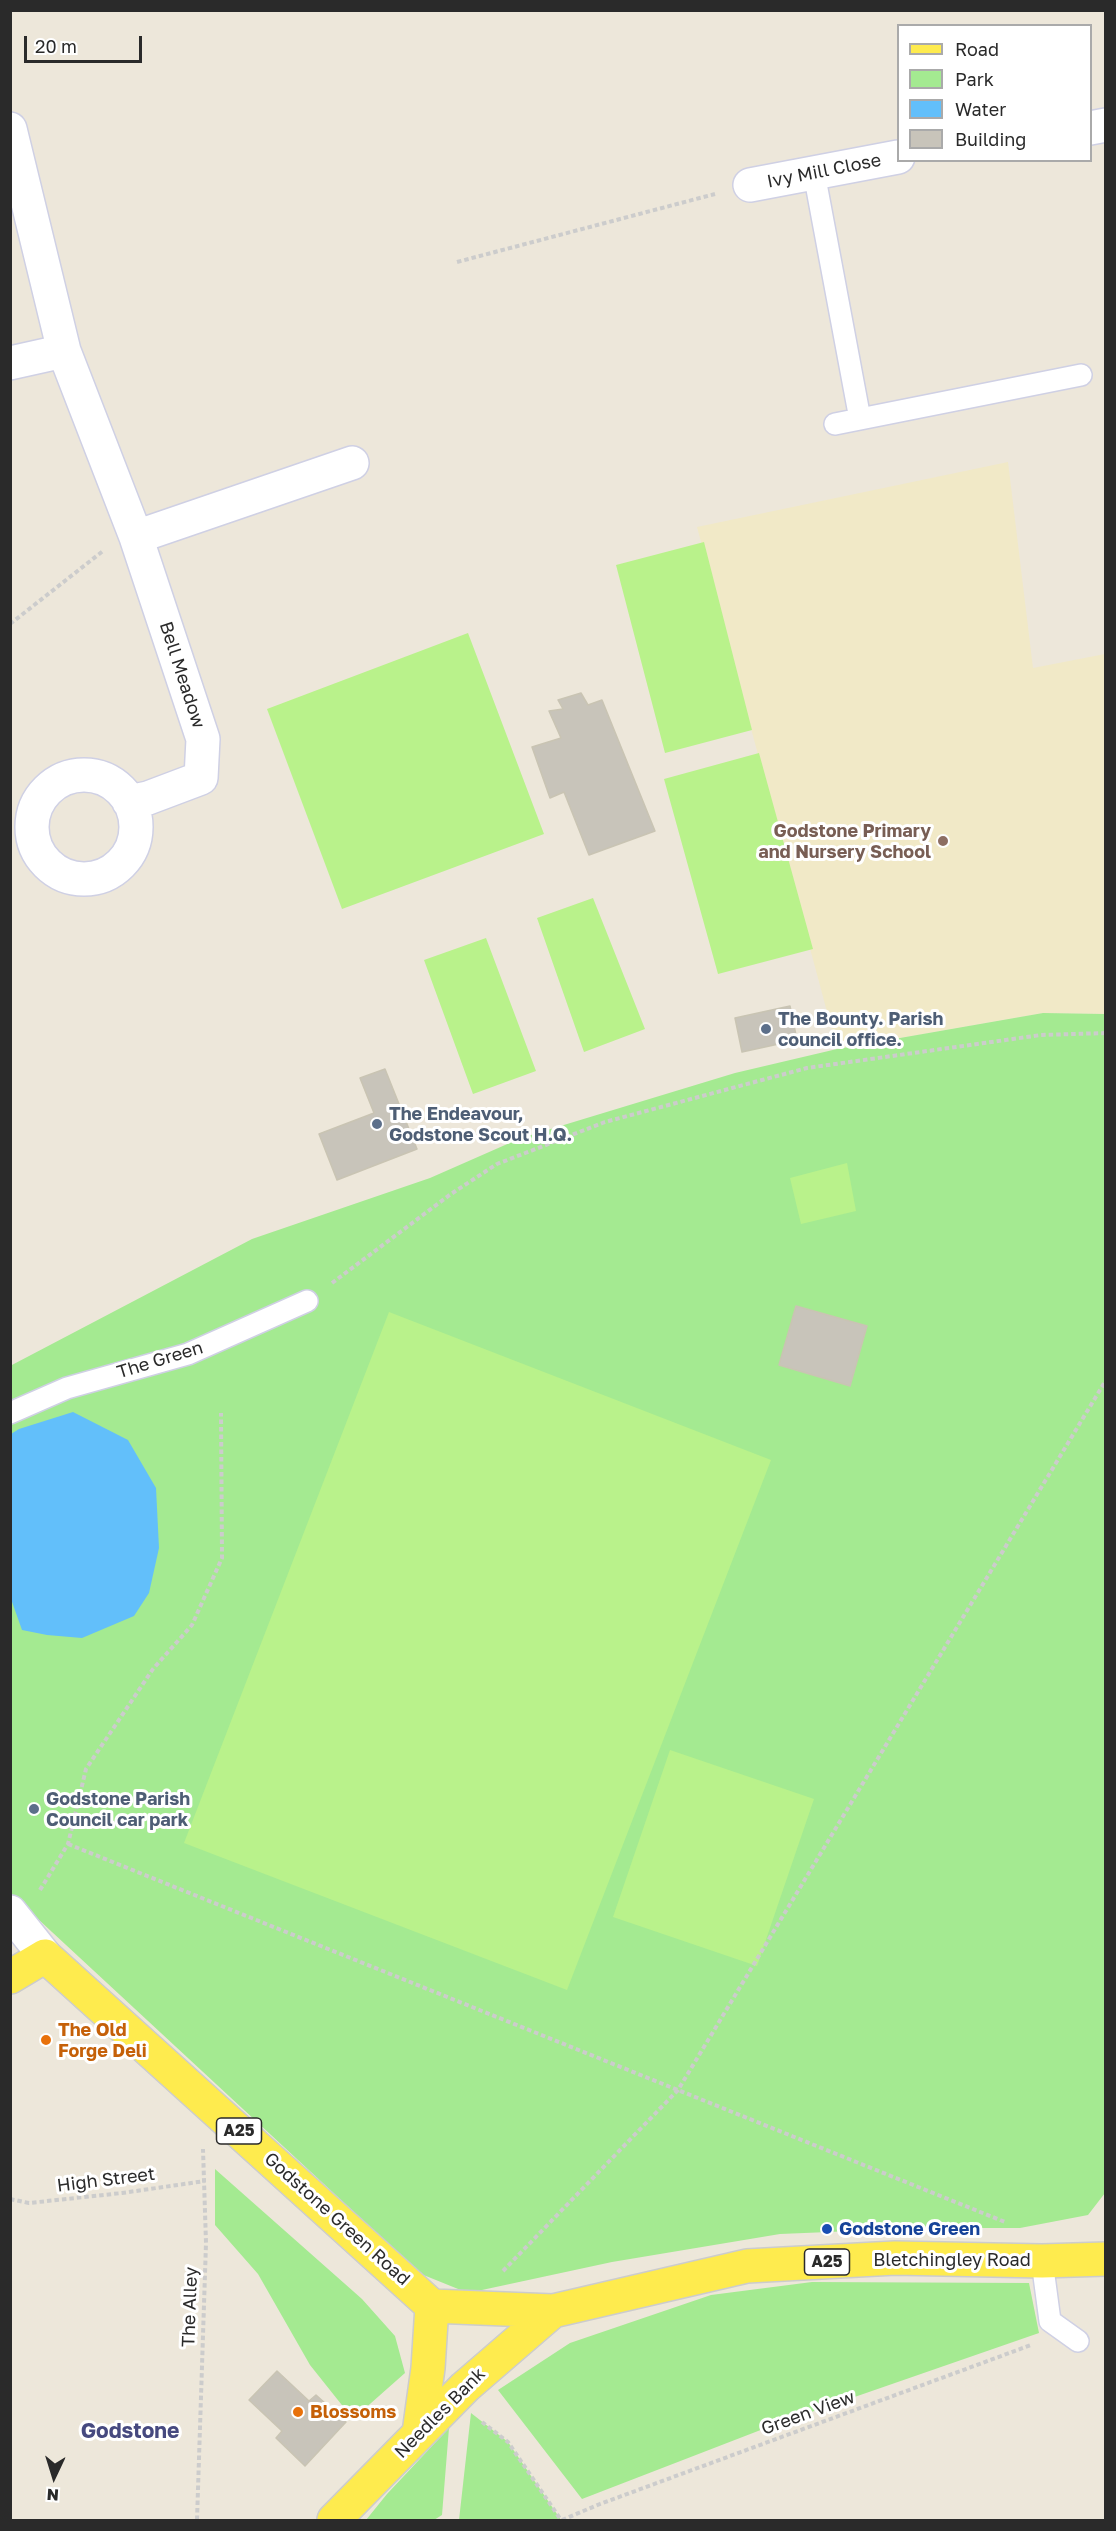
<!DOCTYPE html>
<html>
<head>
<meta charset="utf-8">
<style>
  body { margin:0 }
  #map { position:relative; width:1116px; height:2531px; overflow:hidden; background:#ede7da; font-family:"Golos Text",sans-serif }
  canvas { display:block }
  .frame { position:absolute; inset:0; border:12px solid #2a2a2a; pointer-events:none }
  .legend { position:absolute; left:897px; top:24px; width:195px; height:138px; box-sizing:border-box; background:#fff; border:2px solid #aaa; margin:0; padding:8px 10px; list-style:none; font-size:18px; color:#2a2a2a }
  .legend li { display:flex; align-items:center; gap:12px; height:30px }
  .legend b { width:30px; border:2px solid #aaa }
  .north { position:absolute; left:24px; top:2447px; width:60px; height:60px; -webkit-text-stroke:4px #fff; paint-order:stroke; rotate:184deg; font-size:16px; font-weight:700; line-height:24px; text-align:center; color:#2a2a2a }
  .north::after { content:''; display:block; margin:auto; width:21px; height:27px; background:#2a2a2a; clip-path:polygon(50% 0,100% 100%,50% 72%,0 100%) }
  .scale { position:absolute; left:24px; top:36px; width:118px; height:27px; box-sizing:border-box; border:3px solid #2a2a2a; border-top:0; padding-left:8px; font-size:18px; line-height:21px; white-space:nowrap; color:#2a2a2a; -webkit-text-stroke:4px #fff; paint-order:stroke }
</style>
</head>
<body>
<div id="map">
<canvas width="1116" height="2531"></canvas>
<div class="frame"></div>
<ul class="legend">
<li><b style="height:8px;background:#feeb4e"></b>Road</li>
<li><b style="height:16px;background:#a4ea91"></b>Park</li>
<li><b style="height:16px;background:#62bffa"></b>Water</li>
<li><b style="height:16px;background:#c8c4ba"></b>Building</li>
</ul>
<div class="north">N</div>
<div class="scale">20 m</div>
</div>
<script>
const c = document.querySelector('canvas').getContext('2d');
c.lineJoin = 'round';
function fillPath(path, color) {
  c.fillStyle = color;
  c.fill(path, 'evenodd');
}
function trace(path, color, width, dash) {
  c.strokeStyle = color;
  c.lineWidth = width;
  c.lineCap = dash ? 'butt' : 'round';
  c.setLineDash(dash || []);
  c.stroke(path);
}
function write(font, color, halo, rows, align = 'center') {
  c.font = font + ' "Golos Text",sans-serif';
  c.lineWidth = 6;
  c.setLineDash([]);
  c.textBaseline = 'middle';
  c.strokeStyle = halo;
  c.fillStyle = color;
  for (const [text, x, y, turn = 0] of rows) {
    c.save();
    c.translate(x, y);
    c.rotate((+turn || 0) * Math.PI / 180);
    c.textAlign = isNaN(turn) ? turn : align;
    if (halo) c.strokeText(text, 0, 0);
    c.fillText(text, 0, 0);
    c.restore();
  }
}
const education = new Path2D(`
  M1008,462L1033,668L1105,654V1014L1043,1013L837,1049L697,527Z`);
const green = new Path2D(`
  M1043,1013L1105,1014V2193L1088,2215L1020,2228H926L780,2234L612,2262L468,2293L421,2274L11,1894L10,1366L252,1239L430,1178L521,1138L735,1073L837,1049Z
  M215,2169L362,2299L395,2336L405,2373L353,2419L310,2365L258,2274L215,2225Z
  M812,2282L1029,2283L1039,2333L771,2426L582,2499L498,2390L570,2343L711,2295Z
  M471,2413L508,2442L561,2520H459Z
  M449,2428L442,2515L434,2520H366L387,2494Z`);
const pitch = new Path2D(`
  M704,542L752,730L665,753L616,565Z
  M468,633L544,834L342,909L267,709Z
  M759,753L813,949L718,974L664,779Z
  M593,898L645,1029L584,1052L537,918Z
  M486,938L536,1071L473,1094L424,960Z
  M847,1163L856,1211L801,1224L790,1178Z
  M389,1312L771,1460L567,1990L184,1843Z
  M670,1750L814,1799L757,1966L613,1917Z`);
const water = new Path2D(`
  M73,1412L128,1440L156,1488L159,1548L149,1593L134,1616L82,1638L47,1635L22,1630L11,1599V1434L19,1429Z`);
const building = new Path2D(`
  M581,693L588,705L602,700L655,831L589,855L564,792L550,798L532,747L561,738L549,711L563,709L558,700Z
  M790,1006L797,1040L742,1052L735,1018Z
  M385,1069L417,1149L337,1180L319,1134L374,1113L360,1078Z
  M796,1306L867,1326L850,1386L779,1365Z
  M277,2371L309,2401L316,2395L346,2422L305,2466L276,2438L282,2431L249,2400Z`);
const path = new Path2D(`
  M457,262L715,194
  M10,624L103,551
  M332,1283L451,1194L497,1164L605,1122L807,1068L1041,1035L1106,1033
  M68,1844L1005,2222
  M40,1890L68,1844L86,1769L153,1669L192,1625L222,1558L221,1413
  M10,2199L29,2203L122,2193L205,2181
  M503,2271L678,2090L1106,1380
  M482,2422L508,2442L561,2520
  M197,2520L206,2243L203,2149
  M562,2520L600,2504L1031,2345`);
const lane = new Path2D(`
  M814,173L860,419
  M835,424L1081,375
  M10,1413L67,1388L188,1354L307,1301
  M1042,2261L1050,2321L1078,2341`);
const street = new Path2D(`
  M1090,128L1106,125
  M10,129L64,351L136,537L203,739L201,778L148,798L129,802
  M750,185L898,157
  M10,363L64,351
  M136,537L352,463
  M32 827a52 52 0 1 1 104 0a52 52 0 1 1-104 0Z`);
const secondary = new Path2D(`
  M10,1912L45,1956`);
const primary = new Path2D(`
  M10,1977L45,1956L432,2306L553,2311L747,2266L895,2258L1042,2261L1106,2259
  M419,2433L428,2368L432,2306
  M334,2520L465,2387L553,2311`);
const markers = [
  [943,841,6,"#8d6e63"],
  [766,1029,6,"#5c6f8a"],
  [377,1124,6,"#5c6f8a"],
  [34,1809,6,"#5c6f8a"],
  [46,2040,6,"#e8710a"],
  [827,2229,6,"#1a4fb4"],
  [298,2412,6,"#e8710a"]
];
const shields = [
  [239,2131,45],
  [827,2262,45]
];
const shieldNames = [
  ["A25",239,2131],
  ["A25",827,2262]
];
const streetNames = [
  ["Ivy Mill Close",824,171,-11],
  ["Bell Meadow",182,675,72],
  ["The Green",160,1360,-17],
  ["High Street",106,2180,-7],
  ["Godstone Green Road",337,2219,42],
  ["Bletchingley Road",952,2260],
  ["The Alley",190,2307,-88],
  ["Needles Bank",440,2413,-45],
  ["Green View",808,2413,-20]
];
const educationNames = [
  ["Godstone Primary",931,831],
  ["and Nursery School",931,852]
];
const serviceNames = [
  ["The Bounty. Parish",778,1019],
  ["council office.",778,1040],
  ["The Endeavour,",389,1114],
  ["Godstone Scout H.Q.",389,1135],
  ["Godstone Parish",46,1799],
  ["Council car park",46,1820]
];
const foodNames = [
  ["The Old",58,2030],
  ["Forge Deli",58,2051],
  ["Blossoms",310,2412]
];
const transitNames = [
  ["Godstone Green",839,2229]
];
const quarterNames = [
  ["Godstone",130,2431]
];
fillPath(education, '#f1e9c7');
fillPath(green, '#a4ea91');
fillPath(pitch, '#b9f28b');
fillPath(water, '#62bffa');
fillPath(building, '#c8c4ba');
trace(building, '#c9c4b3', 1.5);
trace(lane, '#cfd0e4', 24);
trace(street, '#cfd0e4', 36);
trace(secondary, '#cfd0e4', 36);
trace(primary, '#ccc', 36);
trace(path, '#ccc', 4, [4.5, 3]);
trace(lane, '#fff', 21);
trace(street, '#fff', 33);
trace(secondary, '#fff', 33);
trace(primary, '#feeb4e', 33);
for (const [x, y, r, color] of markers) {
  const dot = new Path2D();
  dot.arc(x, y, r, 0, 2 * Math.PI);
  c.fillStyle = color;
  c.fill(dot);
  trace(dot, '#fff', 2);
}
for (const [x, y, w] of shields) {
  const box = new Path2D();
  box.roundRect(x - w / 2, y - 13, w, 26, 4.5);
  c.fillStyle = '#fff';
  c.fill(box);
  trace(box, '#2a2a2a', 1.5);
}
write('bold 16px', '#2a2a2a', null, shieldNames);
write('18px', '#2a2a2a', '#fff', streetNames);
write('bold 18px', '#785e54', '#fff', educationNames, 'right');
write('bold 18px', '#4e5e75', '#fff', serviceNames, 'left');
write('bold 18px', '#c56008', '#fff', foodNames, 'left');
write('bold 18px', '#164399', '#fff', transitNames, 'left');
write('bold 21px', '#46497f', '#fff', quarterNames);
</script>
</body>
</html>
